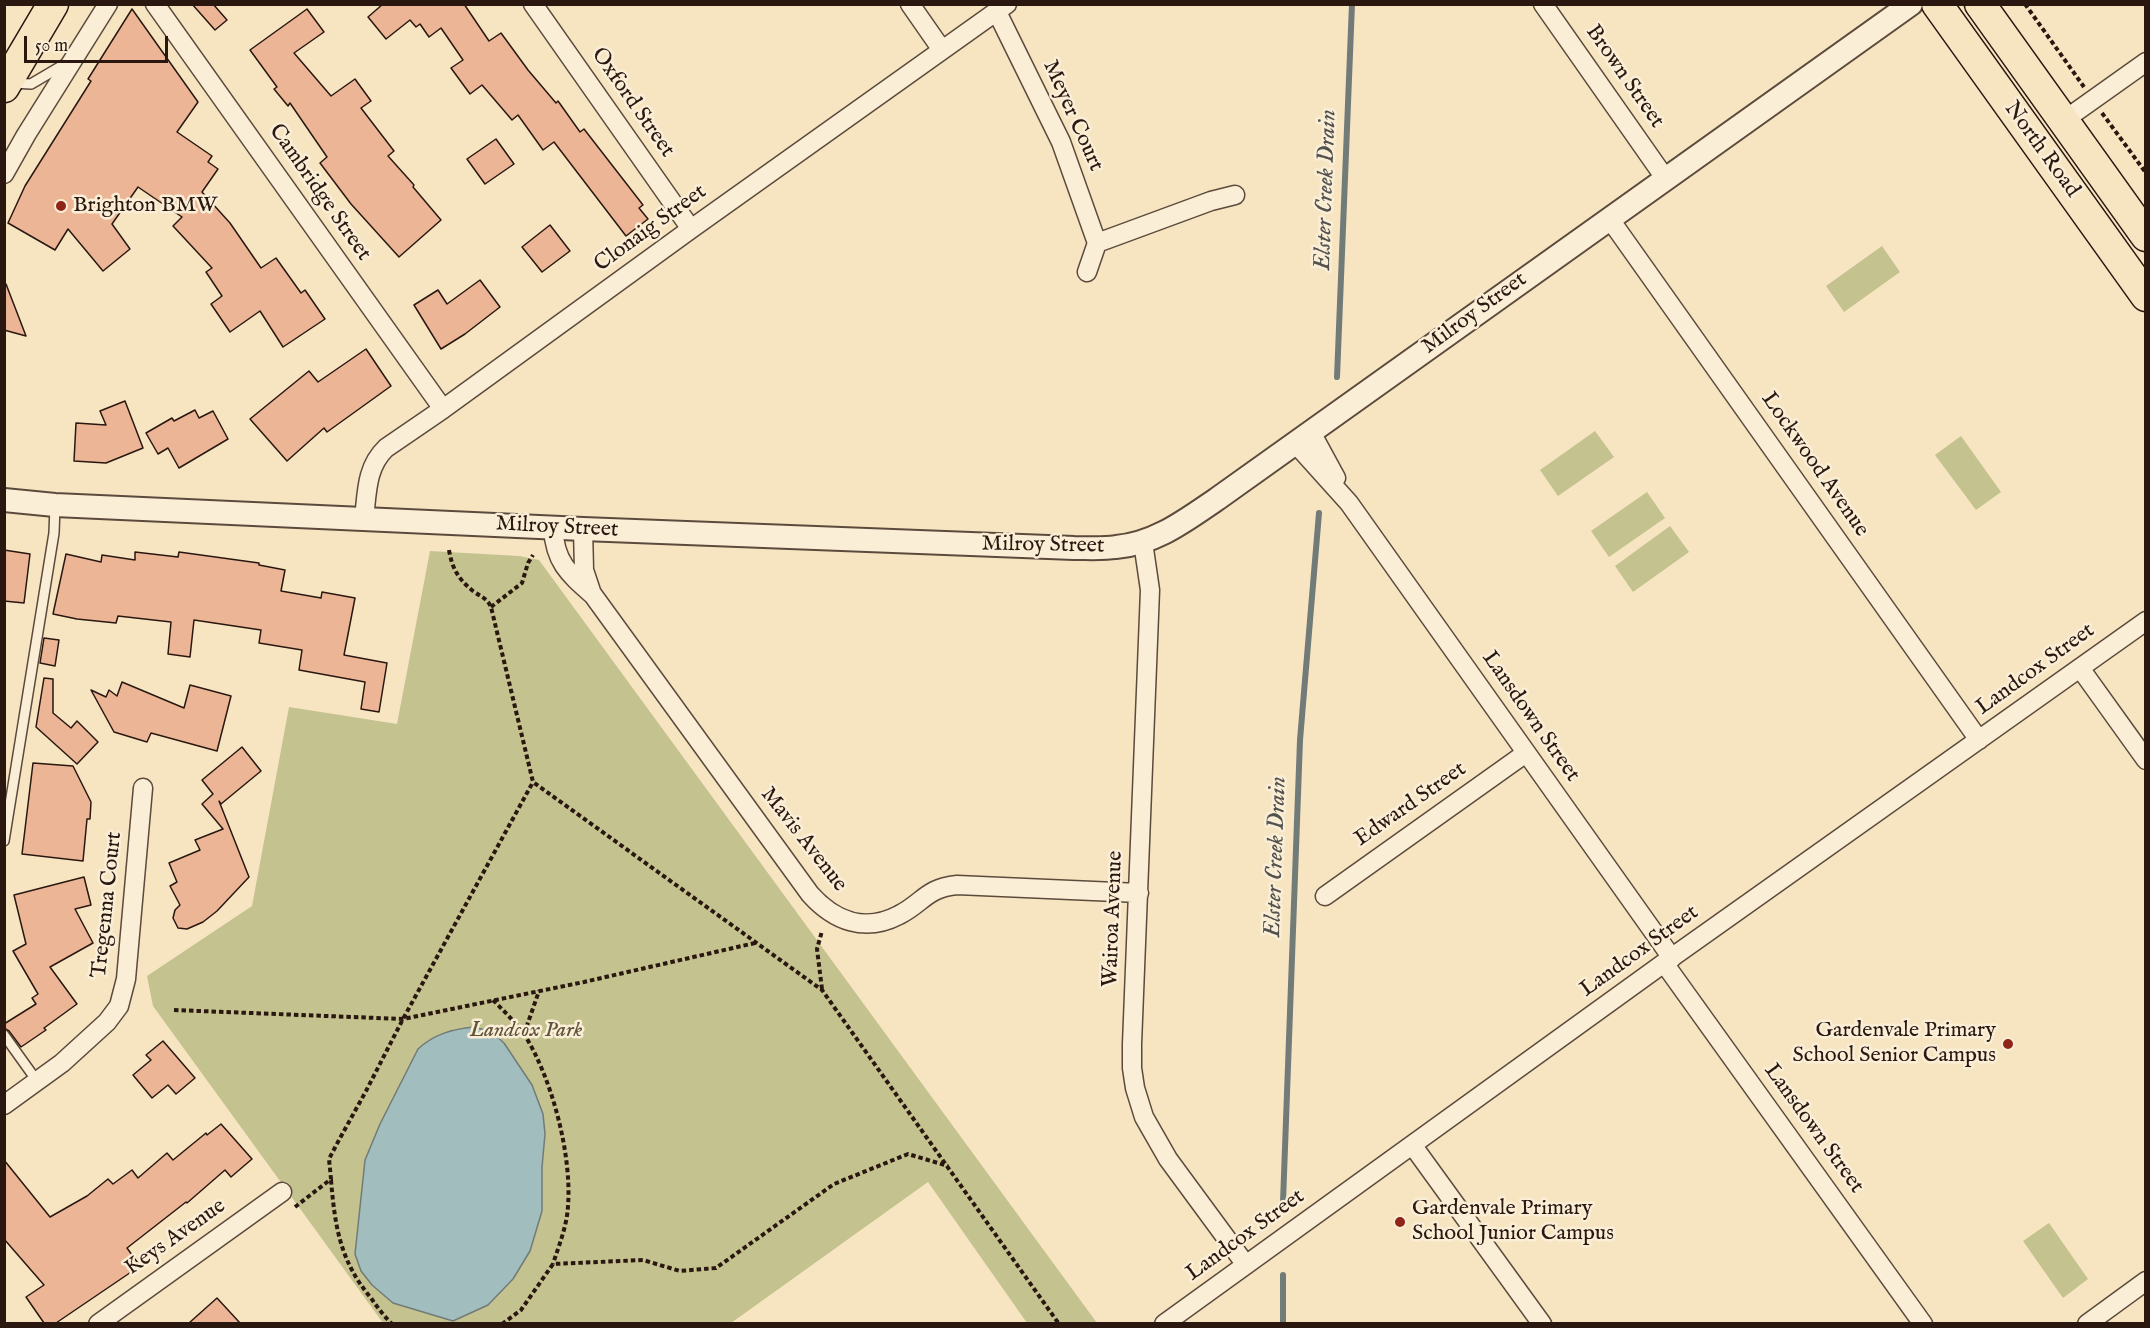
<!DOCTYPE html>
<html>
<head>
<meta charset="utf-8">
<style>
  body { margin:0 }
  #map { position:relative; width:2150px; height:1328px; overflow:hidden; background:#f7e5c2; font-family:"IM FELL English",serif }
  canvas { display:block }
  .frame { position:absolute; inset:0; border:6px solid #291710; pointer-events:none }
  .scale { position:absolute; left:24px; top:36px; width:144px; height:27px; box-sizing:border-box; border:3px solid #291710; border-top:0; padding-left:8px; font-size:18px; line-height:21px; white-space:nowrap; color:#291710; -webkit-text-stroke:4px #faeed7; paint-order:stroke }
</style>
</head>
<body>
<div id="map">
<canvas width="2150" height="1328"></canvas>
<div class="frame"></div>
<div class="scale">50 m</div>
</div>
<script>
const c = document.querySelector('canvas').getContext('2d');
c.lineJoin = 'round';
function fillPath(path, color) {
  c.fillStyle = color;
  c.fill(path, 'evenodd');
}
function trace(path, color, width, dash) {
  c.strokeStyle = color;
  c.lineWidth = width;
  c.lineCap = dash ? 'butt' : 'round';
  c.setLineDash(dash || []);
  c.stroke(path);
}
function write(font, color, halo, rows, align = 'center') {
  c.font = font + ' "IM FELL English",serif';
  c.lineWidth = 5;
  c.setLineDash([]);
  c.textBaseline = 'middle';
  c.strokeStyle = halo;
  c.fillStyle = color;
  for (const [text, x, y, turn = 0] of rows) {
    c.save();
    c.translate(x, y);
    c.rotate((+turn || 0) * Math.PI / 180);
    c.textAlign = isNaN(turn) ? turn : align;
    if (halo) c.strokeText(text, 0, 0);
    c.fillText(text, 0, 0);
    c.restore();
  }
}
const green = new Path2D(`
  M1882,246L1900,272L1844,312L1826,286Z
  M1595,431L1614,457L1558,496L1540,470Z
  M1961,436L2001,492L1976,510L1935,455Z
  M1647,492L1665,518L1609,557L1591,531Z
  M1670,526L1689,552L1633,592L1615,566Z
  M430,551L519,556L539,560L1097,1323H1027L928,1182L731,1323H383L153,1006L147,976L252,906L289,707L397,724Z
  M2049,1223L2088,1279L2063,1298L2023,1241Z`);
const water = new Path2D(`
  M474,1027L492,1032L504,1043L532,1085L543,1114L545,1134L542,1167V1211L530,1251L513,1279L488,1305L453,1321L393,1303L372,1285L361,1271L355,1254L365,1160L380,1124L418,1049C434,1034 453,1029 474,1027Z`);
const stream = new Path2D(`
  M1337,377L1352,4
  M1283,1202L1300,740L1319,513
  M1283,1275V1324`);
const building = new Path2D(`
  M192,4H213L227,20L215,30Z
  M383,4H464L489,41L501,33L528,70L556,103L558,101L580,132L584,129L643,205L639,208L648,219L626,236L554,142L543,150L518,115L512,120L482,85L470,94L451,68L463,60L441,28L429,37L420,24L416,27L410,20L386,39L368,17Z
  M132,9L198,102L177,132L212,156L208,162L218,169L202,192L230,223L261,268L276,258L301,293L305,290L325,319L283,347L260,311L230,332L211,304L222,296L206,272L212,268L173,226L182,217L138,187L112,224L130,249L103,271L68,229L55,250L8,223L25,186L91,81L88,79Z
  M307,9L324,32L294,53L331,96L355,79L371,101L361,108L394,151L388,156L414,185L413,187L441,220L399,257L351,204L320,163L327,157L290,103L288,106L274,89L277,87L250,50Z
  M496,139L514,164L485,184L467,159Z
  M550,225L570,251L542,272L522,247Z
  M480,280L500,307L465,334L441,349L414,305L438,290L447,304Z
  M4,284H6L26,336L4,330Z
  M366,349L391,386L327,432L324,428L287,461L250,419L309,371L318,382Z
  M125,401L143,448L106,463L74,461L76,423L106,425L100,411Z
  M195,410L199,418L213,411L228,439L179,468L168,448L158,454L146,433L172,418L174,421Z
  M4,550L30,554L24,603L4,601Z
  M135,552L178,557L179,552L259,563V565L285,570L281,591L321,598L322,592L355,598L344,655L387,663L379,712L361,709L365,682L299,670L302,650L259,643L261,630L194,620L190,657L168,654L171,622L118,616L116,623L77,619L53,614L66,554L101,562L102,555L135,560Z
  M44,638L59,640L55,666L40,663Z
  M44,678L53,679V713L71,728L77,721L98,742L77,764L36,727Z
  M122,682L184,708L190,685L231,696L217,751L151,733L147,742L114,732L91,690L106,697L109,690L117,696Z
  M242,747L261,771L221,804L219,801L249,877L217,911L203,922L187,929L178,928L173,918L175,910L180,905L170,886L177,882L169,863L200,850L195,840L223,829L202,804L213,794L202,780Z
  M33,763L73,766L91,802L90,819H87L83,861L22,854Z
  M84,877L91,905L75,909L93,943L50,967L77,1004L44,1028L46,1030L21,1047L9,1031L4,1028V1024L36,1004L32,998L38,994L13,951L26,944L14,895Z
  M163,1041L195,1078L176,1094L168,1085L152,1098L133,1075L151,1060L146,1055Z
  M221,1124L252,1159L231,1177L225,1170L187,1203L186,1202L127,1248L140,1266L56,1323H44L26,1297L44,1285L4,1239V1160L50,1217L87,1196L108,1179L113,1184L132,1170L138,1178L167,1153L173,1160L206,1133L207,1135Z
  M217,1298L240,1323H189Z`);
const path = new Path2D(`
  M2025,4L2084,87
  M2102,113L2146,173
  M449,550C452,568 458,579 473,591C481,597 487,598 491,607L533,782L822,990L1059,1324
  M491,607L522,583L528,563L533,555
  M822,989L817,949L822,931
  M493,1000C504,1011 515,1022 524,1034C552,1078 572,1155 568,1206C567,1226 559,1245 553,1264
  M174,1010L403,1019L584,982L755,943
  M524,1034L539,991
  M331,1180C335,1227 340,1261 371,1298C377,1307 384,1316 392,1324
  M295,1207L331,1179L329,1159L339,1140L366,1091L403,1019L533,782
  M502,1324L521,1310L553,1264L643,1260L680,1271L716,1268L834,1184L908,1154L948,1166`);
const service = new Path2D(`
  M12,83L31,84L65,64
  M4,841L54,533L55,506
  M4,1035L37,1081`);
const minor = new Path2D(`
  M155,4L443,409
  M533,4L691,229
  M910,4L942,50
  M1543,4L1665,178
  M997,12L1061,142L1097,243L1087,272
  M2063,121L2146,62
  M4,174L26,135L108,4
  M1609,218L1979,740
  M1097,243L1211,201L1235,195
  M1311,432L1336,478
  M1295,443L1349,503L1672,958
  M364,519C367,493 366,467 386,448L443,409L691,229L1007,4
  M553,528C555,562 568,573 593,595L810,894C834,921 865,933 899,915C923,903 926,888 957,885L1139,893
  M583,529L584,570L592,594
  M1143,542L1150,590L1132,1044V1068L1135,1088L1144,1117L1168,1159L1246,1265
  M2080,668L2146,760
  M1325,896L1526,753
  M1664,963L1923,1324
  M4,1105L62,1063L107,1022L119,1006L126,979L143,788
  M1413,1146L1542,1324
  M98,1324L282,1192
  M1164,1324L1664,963L2146,621
  M2087,1324L2146,1281`);
const tertiary = new Path2D(`
  M4,500L55,505L583,529L1074,548C1088,548 1103,549 1116,547C1155,544 1186,520 1217,499L1911,4`);
const trunk = new Path2D(`
  M1937,4L2146,296
  M1980,4L2146,236
  M4,87L53,4`);
const markers = [
  [61,206,6,"#8f2418"],
  [2008,1044,6,"#8f2418"],
  [1400,1222,6,"#8f2418"]
];
const streetNames = [
  ["Brown Street",1624,77,55],
  ["Oxford Street",632,103,55],
  ["Meyer Court",1072,116,66],
  ["North Road",2041,150,54],
  ["Cambridge Street",319,193,55],
  ["Clonaig Street",651,229,-36],
  ["Milroy Street",1475,314,-36],
  ["Lockwood Avenue",1814,465,55],
  ["Milroy Street",557,528,3],
  ["Milroy Street",1043,546,1],
  ["Landcox Street",2036,670,-36],
  ["Lansdown Street",1530,717,55],
  ["Edward Street",1411,805,-35],
  ["Mavis Avenue",803,840,52],
  ["Tregenna Court",108,905,-84],
  ["Wairoa Avenue",1114,919,-88],
  ["Landcox Street",1640,952,-36],
  ["Lansdown Street",1813,1129,54],
  ["Landcox Street",1246,1236,-36],
  ["Keys Avenue",176,1238,-35]
];
const poiNames = [
  ["Brighton BMW",73,206],
  ["Gardenvale Primary",1996,1031,"right"],
  ["School Senior Campus",1996,1056,"right"],
  ["Gardenvale Primary",1412,1209],
  ["School Junior Campus",1412,1234]
];
const parkNames = [
  ["Landcox Park",526,1031]
];
const waterNames = [
  ["Elster Creek Drain",1327,190,-88],
  ["Elster Creek Drain",1277,857,-88]
];
fillPath(green, '#c4c28e');
fillPath(water, '#a1bdbd');
trace(water, '#717b78', 1.5);
trace(stream, '#717b78', 6);
fillPath(building, '#ecb696');
trace(building, '#291710', 1.5);
trace(service, '#5c4a3c', 12);
trace(minor, '#5c4a3c', 21);
trace(tertiary, '#5c4a3c', 26);
trace(trunk, '#291710', 33);
trace(path, '#291710', 4, [4.5, 3]);
trace(service, '#faeed7', 9);
trace(minor, '#faeed7', 18);
trace(tertiary, '#faeed7', 22);
trace(trunk, '#f7e5c2', 30);
for (const [x, y, r, color] of markers) {
  const dot = new Path2D();
  dot.arc(x, y, r, 0, 2 * Math.PI);
  c.fillStyle = color;
  c.fill(dot);
  trace(dot, '#faeed7', 2);
}
write('22px', '#291710', '#faeed7', streetNames);
write('22px', '#291710', '#faeed7', poiNames, 'left');
write('italic 22px', '#5f533c', '#faeed7', parkNames);
write('italic 24px', '#53514d', '#faeed7', waterNames);
</script>
</body>
</html>
